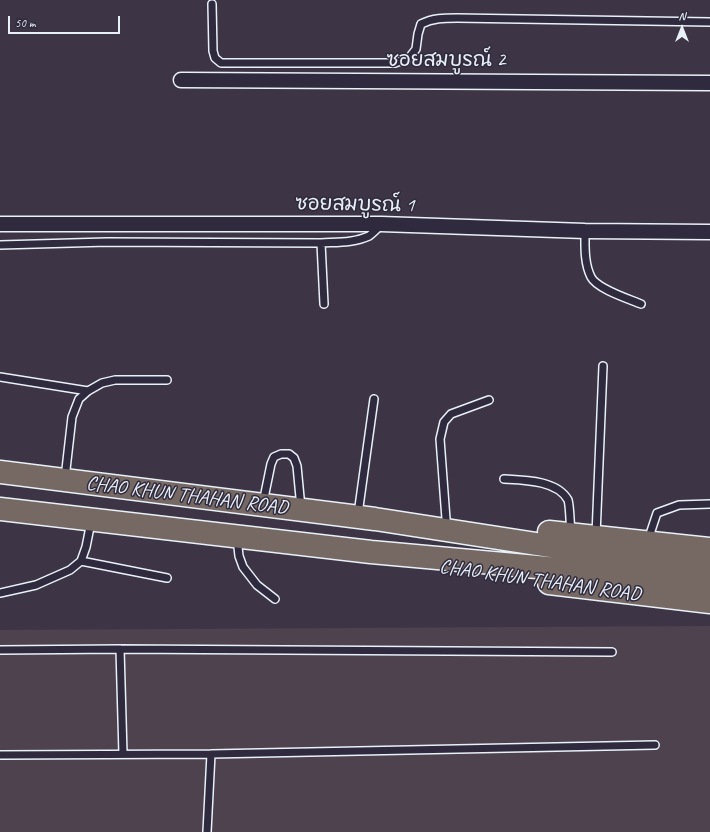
<!DOCTYPE html>
<html>
<head>
<meta charset="utf-8">
<style>
  body { margin:0 }
  #map { position:relative; width:710px; height:832px; overflow:hidden; background:#3d3545; font-family:Caveat,sans-serif }
  canvas { display:block }
  .north { position:absolute; left:662px; top:8px; width:40px; height:40px; -webkit-text-stroke:3px #2f2a3d; paint-order:stroke; rotate:0deg; font-size:11px; font-weight:700; line-height:16px; text-align:center; color:#e8f1f8 }
  .north::after { content:''; display:block; margin:auto; width:14px; height:18px; background:#e8f1f8; clip-path:polygon(50% 0,100% 100%,50% 72%,0 100%) }
  .scale { position:absolute; left:8px; top:16px; width:112px; height:18px; box-sizing:border-box; border:2px solid #e8f1f8; border-top:0; padding-left:5px; font-size:12px; line-height:14px; white-space:nowrap; color:#e8f1f8; -webkit-text-stroke:3px #2f2a3d; paint-order:stroke }
</style>
</head>
<body>
<div id="map">
<canvas width="710" height="832"></canvas>
<div class="north">N</div>
<div class="scale">50 m</div>
</div>
<script>
const c = document.querySelector('canvas').getContext('2d');
c.lineJoin = 'round';
function fillPath(path, color) {
  c.fillStyle = color;
  c.fill(path, 'evenodd');
}
function trace(path, color, width, dash) {
  c.strokeStyle = color;
  c.lineWidth = width;
  c.lineCap = dash ? 'butt' : 'round';
  c.setLineDash(dash || []);
  c.stroke(path);
}
function write(font, color, halo, rows, align = 'center') {
  c.font = font + ' Caveat,"Playpen Sans Thai",sans-serif';
  c.lineWidth = 3;
  c.setLineDash([]);
  c.textBaseline = 'middle';
  c.strokeStyle = halo;
  c.fillStyle = color;
  for (const [text, x, y, turn = 0] of rows) {
    c.save();
    c.translate(x, y);
    c.rotate((+turn || 0) * Math.PI / 180);
    c.textAlign = isNaN(turn) ? turn : align;
    if (halo) c.strokeText(text, 0, 0);
    c.fillText(text, 0, 0);
    c.restore();
  }
}
const built = new Path2D(`
  M710,626V832H0V630Z`);
const service = new Path2D(`
  M212,4L213,51L215,58L221,63H395L409,58L416,49L418,34L421,24C433,18 444,18 457,18L710,22
  M585,231C585,246 584,263 591,277C597,289 629,299 641,304
  M321,243L324,304
  M0,245L107,242L321,243C336,242 354,243 369,236C373,233 377,229 381,225
  M0,377L88,391
  M65,478L72,417L79,399L88,391L102,383L115,380H167
  M504,479C523,480 557,480 568,500C570,506 570,525 571,532
  M263,503L271,464L274,457L281,454H289L294,458L297,466L301,508
  M358,514L374,399
  M446,519L440,439L444,422L451,414L489,400
  M596,535L603,366
  M237,538L239,556L243,567L257,585L275,599
  M648,540L657,513L679,505L710,504
  M81,561L167,578
  M0,593L36,585L70,570L81,561L86,547L91,522
  M120,649L612,652
  M0,650L120,649L123,754
  M211,754L655,745
  M0,755L211,754L207,832`);
const minor = new Path2D(`
  M181,80L710,83
  M0,224H381L585,231L710,232`);
const primary = new Path2D(`
  M0,472L375,519L588,552L710,567
  M0,509L371,552L537,567L710,585
  M549,532L710,549
  M549,583L710,602`);
const streetNames = [
  ["ซอยสมบูรณ์ 2",446,61],
  ["ซอยสมบูรณ์ 1",355,205,1],
  ["CHAO KHUN THAHAN ROAD",187,496,7],
  ["CHAO KHUN THAHAN ROAD",540,581,8]
];
fillPath(built, '#4e424f');
trace(service, '#e8f1f8', 10);
trace(minor, '#e8f1f8', 17);
trace(primary, '#e8f1f8', 25);
trace(service, '#2f2a3d', 7);
trace(minor, '#2f2a3d', 14);
trace(primary, '#766964', 22);
write('20px', '#e8f1f8', '#2f2a3d', streetNames);
</script>
</body>
</html>
